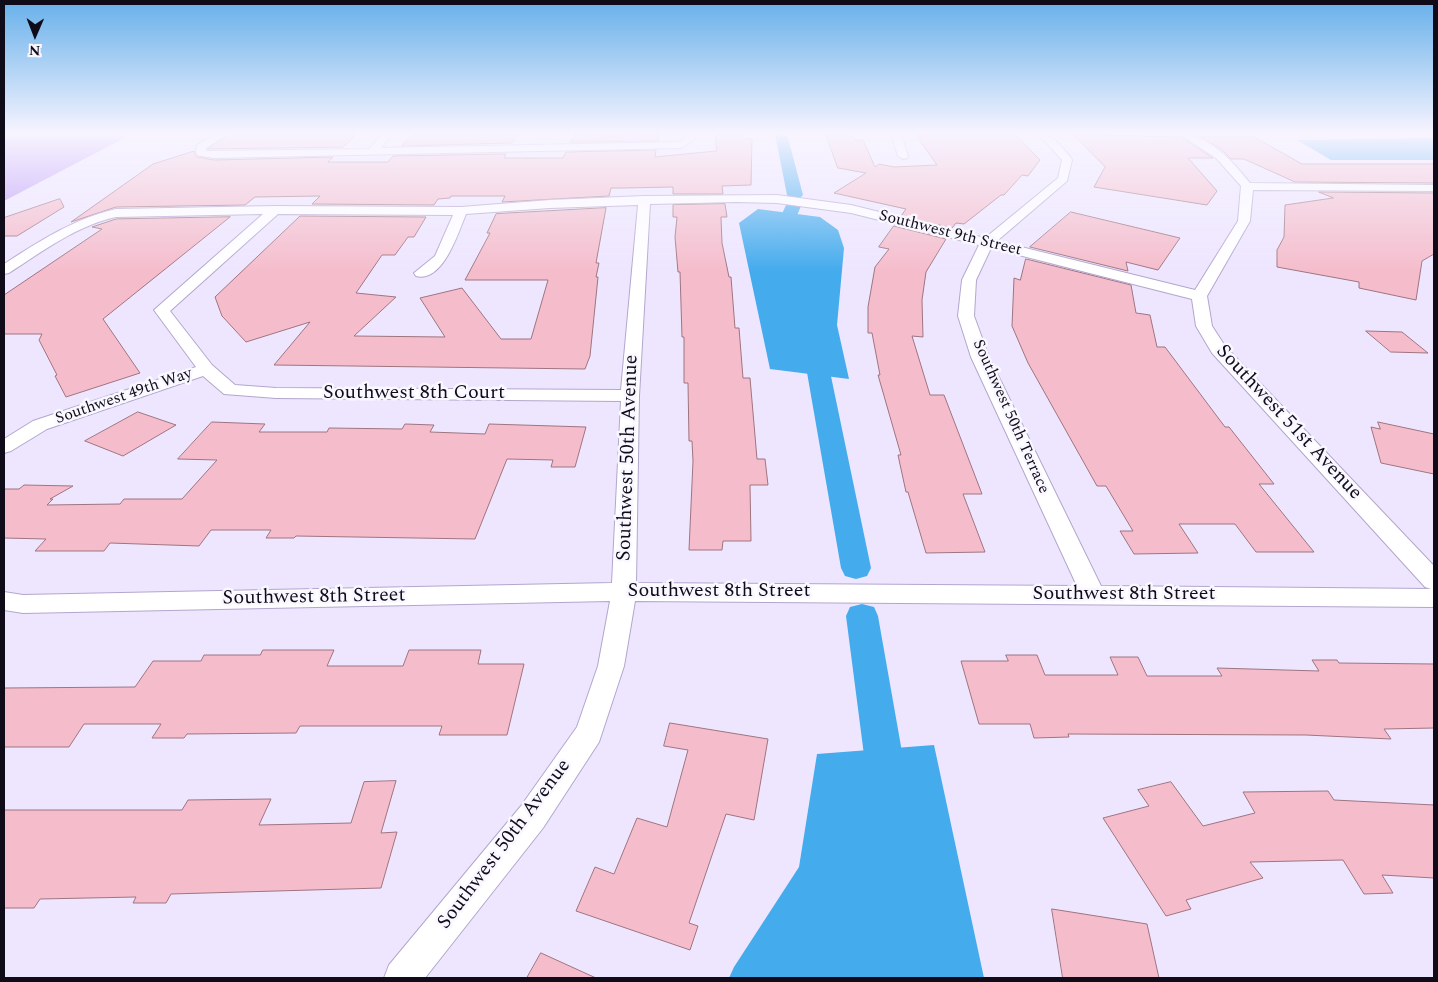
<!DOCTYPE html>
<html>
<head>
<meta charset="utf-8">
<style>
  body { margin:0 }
  #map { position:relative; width:1438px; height:982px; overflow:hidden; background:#eee6ff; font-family:Spectral,serif }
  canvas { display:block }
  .frame { position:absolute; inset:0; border:5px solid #100b18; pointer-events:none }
  .north { position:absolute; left:10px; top:10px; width:50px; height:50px; -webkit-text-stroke:4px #f9f7ff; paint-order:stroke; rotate:181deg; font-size:14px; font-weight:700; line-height:20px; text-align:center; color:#100b18 }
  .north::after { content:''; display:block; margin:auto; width:18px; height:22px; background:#100b18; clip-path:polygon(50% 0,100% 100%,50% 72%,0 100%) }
</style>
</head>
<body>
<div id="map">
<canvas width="1438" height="982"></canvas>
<div class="frame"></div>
<div class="north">N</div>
</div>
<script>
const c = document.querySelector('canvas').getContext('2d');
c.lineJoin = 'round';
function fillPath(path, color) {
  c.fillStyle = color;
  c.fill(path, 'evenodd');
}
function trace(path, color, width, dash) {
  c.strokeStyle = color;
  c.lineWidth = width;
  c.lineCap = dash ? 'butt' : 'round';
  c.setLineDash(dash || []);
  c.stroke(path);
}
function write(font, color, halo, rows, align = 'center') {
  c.font = font + ' Spectral,serif';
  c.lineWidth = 5;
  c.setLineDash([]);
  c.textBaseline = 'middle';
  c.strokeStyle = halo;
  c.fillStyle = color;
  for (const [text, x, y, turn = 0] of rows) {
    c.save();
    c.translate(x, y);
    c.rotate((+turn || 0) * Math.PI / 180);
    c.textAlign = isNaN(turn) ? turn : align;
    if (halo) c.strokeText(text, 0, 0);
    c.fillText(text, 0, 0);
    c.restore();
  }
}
const forest = new Path2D(`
  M4,134H132L4,201Z`);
const water = new Path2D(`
  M1434,138V160H1331L1297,140Z
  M758,209L820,217L838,230L844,248L837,325L849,379L770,369L739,223Z
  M934,745L984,978H729L734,967L799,867L817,754Z`);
const canal = new Path2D(`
  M775,134H787L803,195L800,198H790L787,195Z
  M793,201L799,203L801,206L796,218L804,250L801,254L795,255L789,254L786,250L780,218L787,203Z
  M812,332L820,333L823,338L871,568L867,576L856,579L845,576L841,568L801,338L804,333Z
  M862,604L874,607L878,616L908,786L902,799L888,804L874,799L868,786L846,616L850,607Z`);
const building = new Path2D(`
  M230,134H354L353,135H356L343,147L208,149Z
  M413,134H519L512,143L402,146Z
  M576,134H659L658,141L571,142Z
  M716,134H742V139H752L751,185L722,186L723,194H673V187L623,188H611L609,196L502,202L505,196H451L450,198L438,199L434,205L312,204L320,196L255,197L245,205L116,207L71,222L153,164L194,151L197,157L214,160L333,157L328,162H388L393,156L506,154L504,158H563L566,152L656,150L655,157L716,151Z
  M826,134H852L855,140H863L875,167L879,164L894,167L937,165L916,135H925L923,134H1015L1040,160L1028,176L1022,175L1004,195H1001L964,224L956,223L952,228L901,216L906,209L834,193L866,173L838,168Z
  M1073,134L1181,137L1213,158H1188L1217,191L1207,205L1094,187L1105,167Z
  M1201,137H1254L1302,164H1434V183L1295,182L1244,159H1231L1221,149Z
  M1319,192L1434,193V254L1422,261L1416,300L1359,288V282L1277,267V250L1284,237L1285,205L1333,198Z
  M60,199L64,207L17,236H4V218Z
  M725,204L727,217H721L722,243L729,277H731L735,328H739L743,378H750L757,459H765L768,485H750L751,541H723L722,550H689L693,461L692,441H689L688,383H684V337H682L680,272H678L675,237L677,217H673V205Z
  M606,208L596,263H599L596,277H598L590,356L585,369L274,365L310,322L246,342L222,316L215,297L300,216L426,217L414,237H408L395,255H382L356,293L396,297L354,336L445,337L420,298L462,288L501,339H531L548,280H465L490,233H487L496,214Z
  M1071,212L1180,238L1158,270L1126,262L1128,271L1030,247Z
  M230,217L103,319L140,373L66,397L55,376L57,375L39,340L42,334H4V295L102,229L92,227L116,219Z
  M894,226L946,239L926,272L922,300L923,337L912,336L930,395H944L982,494H963L985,552L926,553L908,492H906L898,455H901L878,375H880L872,333H868V307L875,267L889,249L879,247Z
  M1026,259L1131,285L1136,313L1150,315L1157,347H1165L1225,427H1229L1274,484H1259L1314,552H1256L1235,524H1179L1198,553L1134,554L1120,531H1133L1106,486H1097L1028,363L1012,326L1014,278L1020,280Z
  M1366,331L1402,332L1428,353L1391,352Z
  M138,412L176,425L123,456L85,441Z
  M212,422L265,424L259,432H327L329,428L402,429L405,424L434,425L430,432L485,434L489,424L586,427L575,467H551L553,460L507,459L475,539L296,536L294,538H266L271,530H211L199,546L110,543L104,551H35L46,539L4,538V489H19L24,485L73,486L50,499H53L47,505L120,504L124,499H182L217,460L178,459Z
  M1378,422L1434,434V474L1381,463L1371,427L1380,429Z
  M263,650H334L327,666H403L409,650H481L478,664H524L507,735H439L442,726H300L296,733L187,734L184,738H152L161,724H84L69,747H4V688L135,687L153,661H201L204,655H260Z
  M1006,655H1037L1045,675H1118L1110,657H1138L1147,676H1222L1217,668L1319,671L1312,660H1337L1339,663L1434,664V728L1384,729L1391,739L1306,735L1068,734L1069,737L1034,738L1030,724H979L961,661H1008Z
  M670,723L768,739L754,820L726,814L689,923L698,926L690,950L576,911L595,867L614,874L637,818L667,827L688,750L664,746Z
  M396,781L381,833L397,832L381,888L171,894L166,903H133L136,897L40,899L34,908H4V810H182L188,800L271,799L259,825L351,823L364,782Z
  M1171,782L1203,826L1255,813L1243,792L1328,791L1334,800L1434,805V878L1382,875L1393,893L1364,894L1343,860L1250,862L1263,878L1186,900L1191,909L1166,916L1103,818L1149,806L1138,790Z
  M1052,909L1147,924L1159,978H1063Z
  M541,953L596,978H527Z`);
const street = new Path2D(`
  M217,134H228L206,148V151L369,149L382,134H392L381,148L679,142L685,138V134H695V139L681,148L214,158L197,155L196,153L197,145Z
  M891,134H901L908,156L907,158L903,159L898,156Z
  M1033,134C1052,132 1059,144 1071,158L1072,160L1067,181L997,241L1195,290L1238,221L1241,186L1216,158L1180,134C1209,134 1233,162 1250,183L1434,185V191L1253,190L1250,221L1207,296L1212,326L1225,346L1434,566V607L635,601L624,666L599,742L543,828L425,978H384L389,965L521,806L577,727L598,666L610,601L23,613L4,610V592L23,595L612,583L621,401L276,398L224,394L203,376L47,429L11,451L4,453V439L33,421L196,367L154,310L263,214L116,217C76,226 43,251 9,273L4,274V264C40,241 73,219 116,209L275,206L461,207L550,200L644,196L777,195L851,205L985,238L1058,178L1062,160L1045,141ZM736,202L777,203L851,213L979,245L962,280L958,316L971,357L1077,586L636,583L639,396L650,204ZM638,205L621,390L276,388L235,385L212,365L170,311L278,214L453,215L435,256L414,273L416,276C443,283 458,233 466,214L550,208ZM991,248L1192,299L1196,326L1212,353L1425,587L1431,589L1101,586L989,357L974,316L976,280Z`);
const farStreetnames = [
  ["Southwest 9th Street",950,234,14],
  ["Southwest 49th Way",124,397,-19],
  ["Southwest 50th Terrace",1010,417,66]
];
const streetNames = [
  ["Southwest 8th Court",414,394],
  ["Southwest 51st Avenue",1288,423,47],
  ["Southwest 50th Avenue",629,458,-88],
  ["Southwest 8th Street",719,592],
  ["Southwest 8th Street",1124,595],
  ["Southwest 8th Street",314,598,-1],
  ["Southwest 50th Avenue",505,845,-53]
];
fillPath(forest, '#bb99f5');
fillPath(water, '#44abed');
fillPath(canal, '#44abed');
fillPath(building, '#f5bdcc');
trace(building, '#9e7480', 1);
trace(street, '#b3a6cd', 2);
fillPath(street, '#fff');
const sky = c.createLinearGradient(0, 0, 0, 271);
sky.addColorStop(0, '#66b0ea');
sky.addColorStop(0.49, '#f7f4ff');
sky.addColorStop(1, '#f7f4ff00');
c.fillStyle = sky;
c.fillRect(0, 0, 1438, 271);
write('16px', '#100b18', '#f9f7ff', farStreetnames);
write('20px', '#100b18', '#f9f7ff', streetNames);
</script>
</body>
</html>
